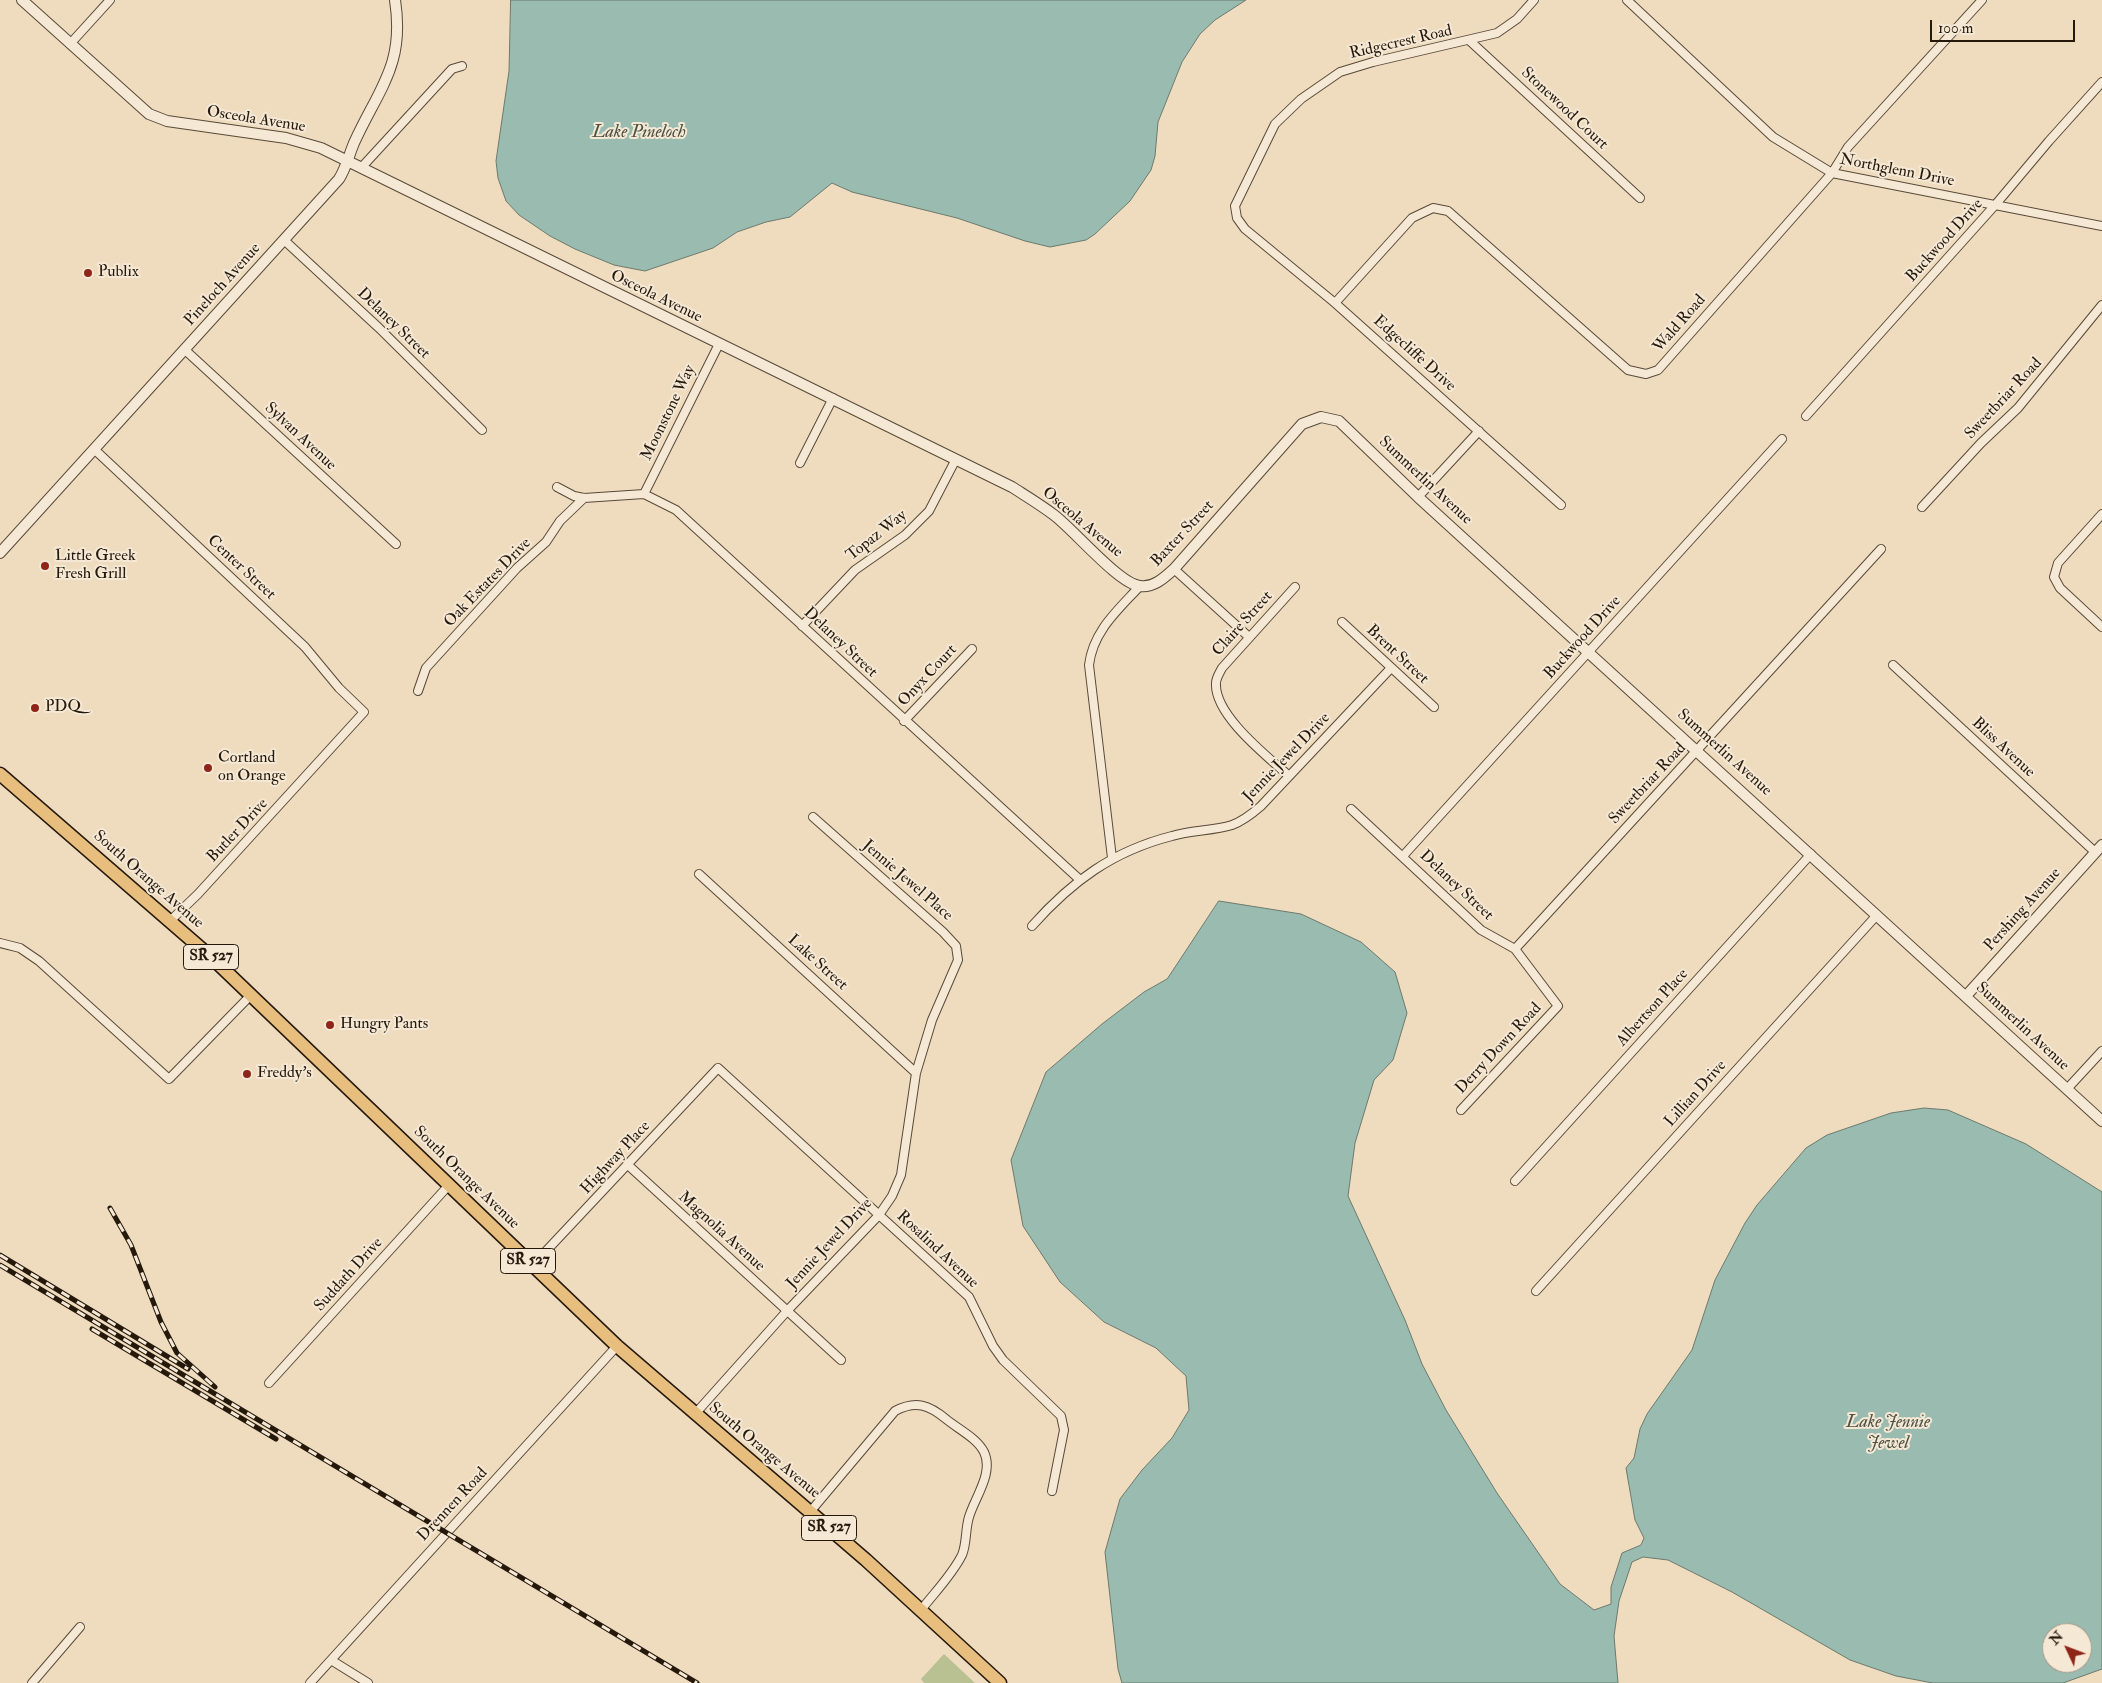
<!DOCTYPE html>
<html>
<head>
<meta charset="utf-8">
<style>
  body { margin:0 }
  #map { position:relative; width:2102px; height:1683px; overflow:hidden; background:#efdbbe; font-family:"IM FELL Double Pica",serif }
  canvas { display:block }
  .north { position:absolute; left:2042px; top:1623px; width:50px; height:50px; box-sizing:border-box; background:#f5e8d5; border:1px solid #a29585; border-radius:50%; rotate:313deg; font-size:14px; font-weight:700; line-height:20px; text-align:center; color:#25190c }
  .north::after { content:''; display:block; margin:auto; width:18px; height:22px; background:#8f2418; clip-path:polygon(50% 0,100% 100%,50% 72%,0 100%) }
  .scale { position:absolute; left:1930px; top:20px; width:145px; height:22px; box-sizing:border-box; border:2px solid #25190c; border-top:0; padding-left:6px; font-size:15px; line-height:18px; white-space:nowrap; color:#25190c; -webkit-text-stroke:4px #f5e8d5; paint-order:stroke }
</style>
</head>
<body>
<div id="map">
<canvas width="2102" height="1683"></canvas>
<div class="north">N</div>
<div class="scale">100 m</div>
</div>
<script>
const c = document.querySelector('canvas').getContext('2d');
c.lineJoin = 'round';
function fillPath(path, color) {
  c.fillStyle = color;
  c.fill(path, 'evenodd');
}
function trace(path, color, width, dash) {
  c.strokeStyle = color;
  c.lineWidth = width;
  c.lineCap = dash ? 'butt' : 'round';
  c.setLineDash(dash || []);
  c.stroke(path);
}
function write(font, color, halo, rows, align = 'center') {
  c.font = font + ' "IM FELL Double Pica",serif';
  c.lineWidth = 4;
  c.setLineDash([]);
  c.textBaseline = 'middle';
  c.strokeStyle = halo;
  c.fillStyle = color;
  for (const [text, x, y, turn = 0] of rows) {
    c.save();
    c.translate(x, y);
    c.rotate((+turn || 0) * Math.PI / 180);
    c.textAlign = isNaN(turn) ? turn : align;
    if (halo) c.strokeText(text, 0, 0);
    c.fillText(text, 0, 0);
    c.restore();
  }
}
const green = new Path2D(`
  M944,1654L975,1683H924L921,1679Z`);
const water = new Path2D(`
  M511,0H1246L1215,20L1200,34L1182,62L1158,122L1155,156L1151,170L1130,201L1095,234L1086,240L1050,247L1025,241L957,218L852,192L832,183L790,217L766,222L737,232L713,248L645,271L614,265L575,249L550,236L519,215L506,201L498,178L496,161L509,71Z
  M1219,901L1301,914L1361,942L1395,972L1407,1013L1393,1060L1374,1080L1355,1143L1348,1196L1405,1320L1422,1364L1446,1410L1497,1493L1560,1584L1594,1610L1611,1604V1587L1622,1553L1641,1545L1644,1538L1635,1520L1626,1468L1634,1458L1640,1429L1647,1414L1692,1350L1715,1280L1745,1223L1757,1205L1806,1148L1827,1135L1891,1113L1924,1108L1948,1110L2026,1144L2102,1192V1669L2063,1683H1933L1896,1676L1850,1660L1732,1592L1668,1560L1643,1557L1632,1562L1619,1601L1614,1636L1618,1683H1122L1118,1669L1105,1552L1120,1499L1142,1470L1172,1438L1189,1410L1186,1376L1156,1348L1104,1322L1060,1282L1023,1226L1011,1160L1046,1072L1102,1024L1144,992L1167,979ZM2052,1633H2082V1663H2052Z`);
const minor = new Path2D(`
  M1534,0L1517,19L1497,33L1373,62L1340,72L1301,99L1275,124L1235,206L1237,218L1245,229L1335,303L1561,505
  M1627,0L1773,137L1832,173L2102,226
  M1470,41L1640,198
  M70,44L110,0
  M361,168L452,69L462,66
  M284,240L379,328L482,430
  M1335,303L1412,218L1433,208L1448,211L1628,370L1646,374L1658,370L1832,173L1848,147L1982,0
  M184,349L396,544
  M1806,416L1996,204L2049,141L2102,82
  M94,449L305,647L339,688L364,712L198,894L170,921
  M800,463L833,398
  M557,487L574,496L584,498L644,494L676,510L1079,879
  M644,494L719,344
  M1418,497L1479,431
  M1922,507L1981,443L2018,408L2102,305
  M2102,514L2058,563L2054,577L2060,588L2102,627
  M1174,569L1249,637
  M1342,622L1434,707
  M802,626L855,570L905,535L929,511L956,459
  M1893,665L2095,852
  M418,691L426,668L517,568L546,542L560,521L584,498
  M904,721L972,649
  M1289,776C1267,756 1214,715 1216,683C1216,678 1220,672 1222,668L1295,587
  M1351,809L1481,930L1515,949L1558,1006L1461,1110
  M1403,856L1782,439
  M1112,858L1089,665C1093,631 1118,610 1140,586
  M699,874L916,1073
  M1032,926C1072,881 1113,851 1172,836C1191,830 1213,831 1232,825C1243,821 1253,813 1261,806L1391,668
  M0,943L20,948L39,961L169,1079L251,995
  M1515,949L1881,549
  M2067,1089L2102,1051
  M628,1165L841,1360
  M1515,1181L1811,854
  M533,1265L718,1068L969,1297L993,1346L1003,1360L1061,1416L1064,1430L1052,1491
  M1536,1291L1877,915
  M269,1383L449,1185
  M695,1414L787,1311L879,1215L892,1196L901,1175L916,1073L932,1020L958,960L956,946L943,932L813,817
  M810,1512L895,1411C916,1400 929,1405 946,1419C958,1429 977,1438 984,1452C994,1473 975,1497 969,1517C965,1530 967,1543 962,1555C952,1575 935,1592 921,1610
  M331,1660L368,1683
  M32,1683L80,1627
  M310,1683L617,1346`);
const tertiary = new Path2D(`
  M22,0L149,114L167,121L286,138L321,148L1012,487C1026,496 1041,505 1054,515C1074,530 1119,584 1140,586C1154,588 1165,577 1174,569L1302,424L1321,417L1339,421L1418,497L2102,1121
  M0,553L339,179C346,168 349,155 354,143C379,88 405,65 395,0
  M1966,996L2102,845`);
const primary = new Path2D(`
  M0,774L211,957L617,1346L866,1560L1000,1683`);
const rail = new Path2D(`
  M110,1208L131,1245L161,1322L177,1353L215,1387
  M0,1255L188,1369
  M0,1265L697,1683
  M92,1329L276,1439`);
const markers = [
  [88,273,5,"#8f2418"],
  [45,566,5,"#8f2418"],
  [35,708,5,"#8f2418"],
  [208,768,5,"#8f2418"],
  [330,1025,5,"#8f2418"],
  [247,1074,5,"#8f2418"]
];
const shields = [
  [211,957,55],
  [528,1261,55],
  [829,1528,55]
];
const shieldNames = [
  ["SR 527",211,957],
  ["SR 527",528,1261],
  ["SR 527",829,1528]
];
const streetNames = [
  ["Ridgecrest Road",1401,43,-13],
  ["Stonewood Court",1564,109,43],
  ["Osceola Avenue",256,120,9],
  ["Northglenn Drive",1897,171,11],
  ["Buckwood Drive",1945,241,-48],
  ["Pineloch Avenue",223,285,-48],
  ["Osceola Avenue",656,297,26],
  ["Delaney Street",393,324,44],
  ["Wald Road",1680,324,-49],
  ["Edgecliffe Drive",1414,354,42],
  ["Sweetbriar Road",2004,399,-47],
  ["Moonstone Way",669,413,-64],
  ["Sylvan Avenue",300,437,43],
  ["Summerlin Avenue",1425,481,43],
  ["Osceola Avenue",1082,523,40],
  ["Baxter Street",1183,534,-47],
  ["Topaz Way",877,536,-38],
  ["Center Street",241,568,43],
  ["Oak Estates Drive",488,583,-46],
  ["Claire Street",1243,624,-48],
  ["Buckwood Drive",1583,638,-48],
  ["Delaney Street",840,643,43],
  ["Brent Street",1397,655,43],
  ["Onyx Court",928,676,-47],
  ["Bliss Avenue",2003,748,43],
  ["Summerlin Avenue",1724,753,42],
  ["Jennie Jewel Drive",1287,758,-46],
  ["Sweetbriar Road",1648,784,-47],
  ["Butler Drive",238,831,-47],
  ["South Orange Avenue",148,880,41],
  ["Jennie Jewel Place",907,881,41],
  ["Delaney Street",1456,886,43],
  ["Pershing Avenue",2023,910,-48],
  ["Lake Street",817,963,42],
  ["Albertson Place",1653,1008,-48],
  ["Summerlin Avenue",2022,1027,43],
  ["Derry Down Road",1499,1049,-47],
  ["Lillian Drive",1696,1094,-48],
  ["Highway Place",616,1158,-47],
  ["South Orange Avenue",466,1178,44],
  ["Magnolia Avenue",721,1232,42],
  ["Jennie Jewel Drive",830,1244,-47],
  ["Rosalind Avenue",937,1250,43],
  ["Suddath Drive",349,1275,-48],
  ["South Orange Avenue",764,1451,40],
  ["Drennen Road",453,1505,-47]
];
const poiNames = [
  ["Publix",98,273],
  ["Little Greek",55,557],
  ["Fresh Grill",55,575],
  ["PDQ",45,708],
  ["Cortland",218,759],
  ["on Orange",218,777],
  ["Hungry Pants",340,1025],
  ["Freddy's",257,1074]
];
const waterNames = [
  ["Lake Pineloch",639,133],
  ["Lake Jennie",1888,1423],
  ["Jewel",1888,1444]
];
fillPath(green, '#b9c091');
fillPath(water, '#9abbaf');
trace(water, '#6b7a6e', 1);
trace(minor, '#584a38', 10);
trace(tertiary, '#584a38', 12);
trace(primary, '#25190c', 15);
trace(minor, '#f5e8d5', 8);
trace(tertiary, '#f5e8d5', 10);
trace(primary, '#e8be7f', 12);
trace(rail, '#25190c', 5);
trace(rail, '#f5e8d5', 3, [9]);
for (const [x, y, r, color] of markers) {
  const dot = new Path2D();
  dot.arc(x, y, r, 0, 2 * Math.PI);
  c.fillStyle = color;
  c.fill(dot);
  trace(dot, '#f5e8d5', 2);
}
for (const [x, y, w] of shields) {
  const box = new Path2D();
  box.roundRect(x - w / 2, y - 12.5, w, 25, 4);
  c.fillStyle = '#f5e8d5';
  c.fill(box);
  trace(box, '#25190c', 1);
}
write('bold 15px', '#25190c', null, shieldNames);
write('16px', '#25190c', '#f5e8d5', streetNames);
write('16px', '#25190c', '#f5e8d5', poiNames, 'left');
write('italic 18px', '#4e5245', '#f5e8d5', waterNames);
</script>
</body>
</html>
